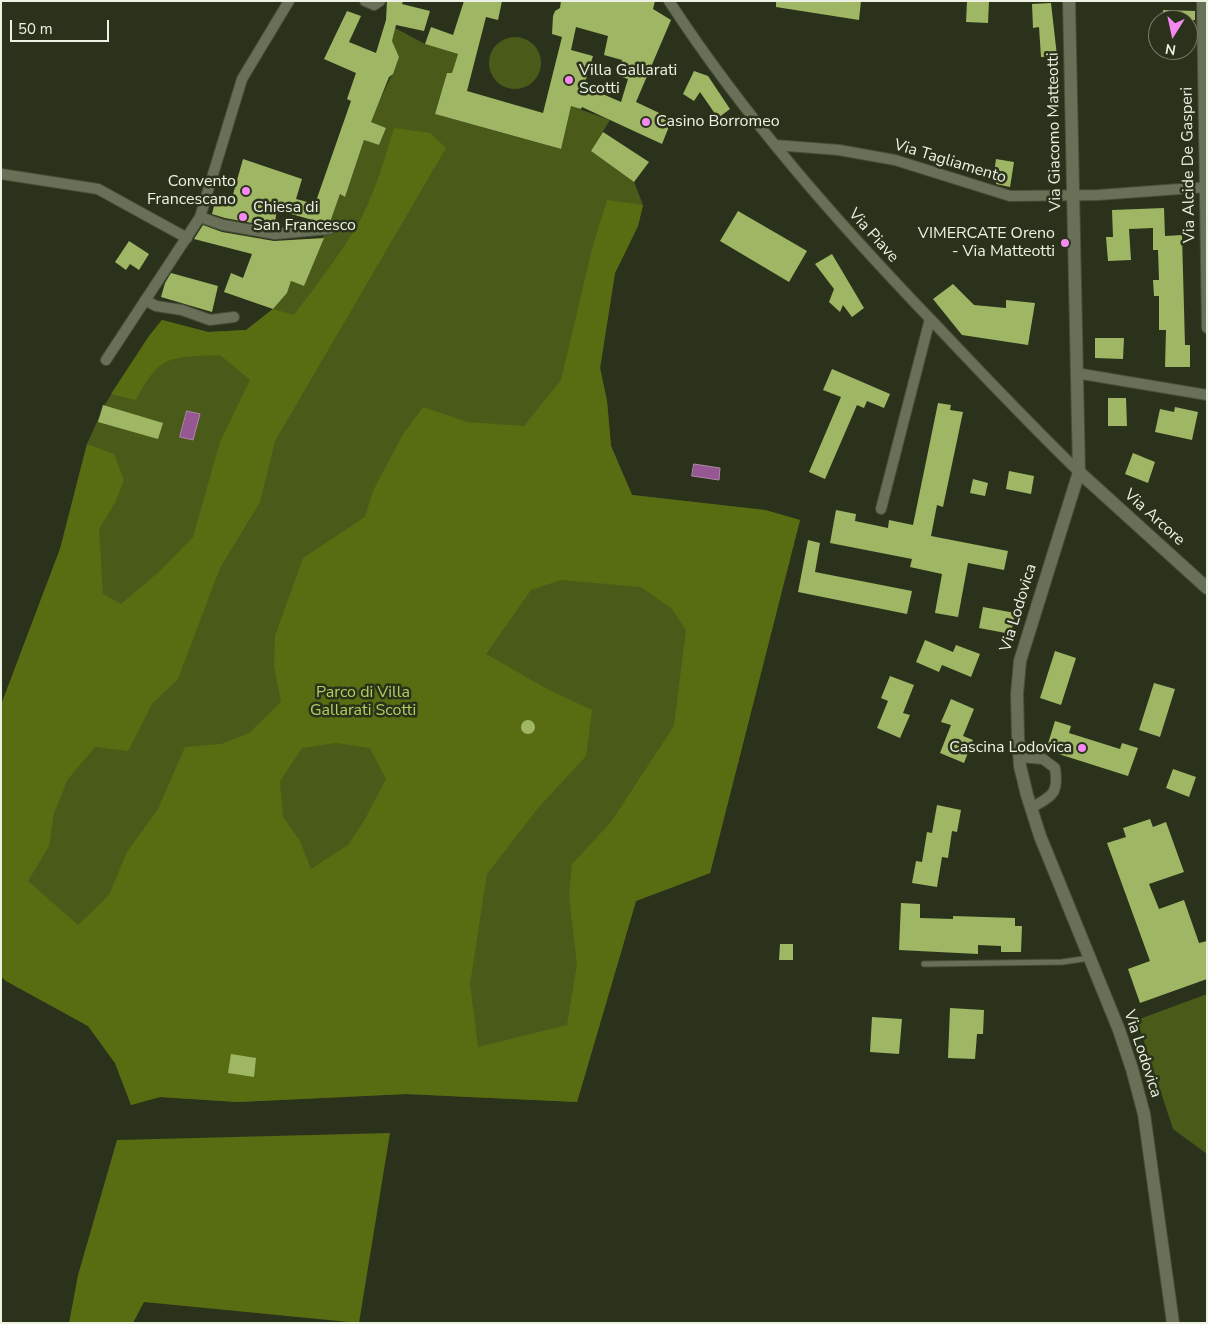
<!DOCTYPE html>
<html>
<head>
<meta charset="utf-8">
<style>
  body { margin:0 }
  #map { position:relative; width:1208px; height:1324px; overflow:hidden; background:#2b321b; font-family:"Nunito Sans",sans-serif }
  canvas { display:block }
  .frame { position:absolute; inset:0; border:2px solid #ecf1e3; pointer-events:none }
  .north { position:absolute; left:1148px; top:10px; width:50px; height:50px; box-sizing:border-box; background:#2b321b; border:1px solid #787e6b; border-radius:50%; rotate:190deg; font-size:14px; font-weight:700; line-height:20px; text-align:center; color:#ecf1e3 }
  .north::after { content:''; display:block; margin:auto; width:18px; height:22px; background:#f389f1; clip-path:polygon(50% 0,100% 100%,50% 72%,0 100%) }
  .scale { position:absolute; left:10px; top:20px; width:99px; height:22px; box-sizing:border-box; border:2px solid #ecf1e3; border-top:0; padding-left:6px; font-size:15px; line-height:18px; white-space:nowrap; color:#ecf1e3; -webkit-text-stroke:4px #2b321b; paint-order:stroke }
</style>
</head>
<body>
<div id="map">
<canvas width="1208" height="1324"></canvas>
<div class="frame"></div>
<div class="north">N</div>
<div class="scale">50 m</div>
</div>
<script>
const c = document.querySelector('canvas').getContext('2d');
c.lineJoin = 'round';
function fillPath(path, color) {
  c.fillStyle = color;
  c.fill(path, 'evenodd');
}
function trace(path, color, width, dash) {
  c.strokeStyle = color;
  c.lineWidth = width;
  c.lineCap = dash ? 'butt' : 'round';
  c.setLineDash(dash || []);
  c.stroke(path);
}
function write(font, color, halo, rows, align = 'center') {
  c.font = font + ' "Nunito Sans",sans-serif';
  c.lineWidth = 5;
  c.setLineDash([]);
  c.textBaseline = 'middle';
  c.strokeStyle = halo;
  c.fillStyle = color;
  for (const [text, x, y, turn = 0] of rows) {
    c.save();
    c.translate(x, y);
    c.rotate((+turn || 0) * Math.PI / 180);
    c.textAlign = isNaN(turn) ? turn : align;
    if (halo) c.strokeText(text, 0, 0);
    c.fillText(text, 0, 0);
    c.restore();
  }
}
const green = new Path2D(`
  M395,28L425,44L458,54L452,73H447L435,114L560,149L552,98L578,104L579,109L610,120L591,151L634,182L643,205L638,226L615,273L600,368L607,401L611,446L632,495L765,510L800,520L710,873L636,901L577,1102L406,1094L238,1102L160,1097L131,1105L115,1063L88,1026L6,981L1,976V705L60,549L87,444L105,404L149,336L162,320L208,332L246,330L273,309L287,293L291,281L304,286L340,194L345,197L364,140L379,145L386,128L359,117L374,114C382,94 392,77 399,57L395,48H390Z
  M489 63a26 26 0 1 1 52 0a26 26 0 1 1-52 0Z
  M1207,994V1154L1173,1129L1137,1020Z`);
const forest = new Path2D(`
  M394,128L430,133L446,148L275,441L260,502L220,568L178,679L152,704L128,751L95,747L68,779L54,813L49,846L28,881L78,925L109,895L127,852L158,809L185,747L221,744L249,733L281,702L274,666L275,636L303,558L365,517L373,491L402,436L423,407L467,422L524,426L561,380L592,249L607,200L643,205L638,226L615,273L600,368L607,401L611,446L632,495L765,510L800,520L710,873L636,901L577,1102L406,1094L238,1102L160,1097L131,1105L115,1063L88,1026L6,981L1,976V705L60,549L87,444L114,454L124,480L115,503L99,529L103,594L121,604L161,570L193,537L220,442L250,380L220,355C169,358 161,353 136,400L111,394L149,336L162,320L208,332L246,330L273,309L294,315C316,286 338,257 357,226C374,196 384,161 394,128ZM561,580L641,587L672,609L686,630L674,726L611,822L572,864L569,896L577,964L567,1025L478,1047L470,984L487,874L538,808L586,756L592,710L549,690L486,654L531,590ZM336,743L370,748L386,779L364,821L348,845L311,869L300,841L283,817L280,781L302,748Z
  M390,1133L359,1323L144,1302L133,1323H69L78,1275L117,1140Z`);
const water = new Path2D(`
  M187,411L200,414L193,440L180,437Z
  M694,464L720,468L719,480L692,476Z`);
const building = new Path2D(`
  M387,1H403L402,4L430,11L424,31L396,25L392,41L399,57L393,74L389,77L371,122L386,128L379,145L364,140L345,197L340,194L330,222L323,223L277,210L274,227L225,218L212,214L215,202L230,205L243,159L302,179L296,199L315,204L351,101L347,99L356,73L324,59L347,11L361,16L349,42L376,53L386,20Z
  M464,1H502L498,20L486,17L467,91L543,113L562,37L552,34L553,16L555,11L560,8L561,1H655L653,9L671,20L636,102L672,119L662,144L582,107L581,109L571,106L561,149L435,114L447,73H452L458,54L425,44L431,27L453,35ZM576,27L608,36L604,55L622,60L618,76L628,79L621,102L584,86L593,56L571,50Z
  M776,1H861L859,20L776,7Z
  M967,1H989L988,23L966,22Z
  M1051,3L1057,56L1041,57L1039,27L1033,28L1032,4Z
  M1163,10L1195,11V20H1163Z
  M694,71L708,76L730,109L718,118L700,92L694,101L683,94Z
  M603,132L649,162L634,182L591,151Z
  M996,159L1014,162L1010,187L996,184L997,174L994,173Z
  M1164,208L1165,236L1182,235L1185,345H1190V367H1165L1166,330H1159V296H1154L1153,280H1159L1158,250H1153V228L1129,229L1131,260L1108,261L1106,237H1113L1112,210Z
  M738,211L807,251L789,282L720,241Z
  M203,225L222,232L274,241L324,238L304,286L291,281L287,293L273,309L224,292L231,273L243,278L252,254L194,239Z
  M129,241L149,254L139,270L130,264L126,270L115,262Z
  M832,254L864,308L852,317L843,305L840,312L829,302L834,289L815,264Z
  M171,273L218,286L212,312L161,297L165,283Z
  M953,284L974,305L1006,308V300L1035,303L1028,345L962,335L933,299Z
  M1095,338H1124L1123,359L1095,358Z
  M832,369L890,394L884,408L867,401L864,408L857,405L825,479L809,472L841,397L823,390Z
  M1108,398H1126L1127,426H1108Z
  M938,403L951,405L950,410L963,412L943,507L937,505L931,536L1008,551L1004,570L968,563L958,617L935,613L942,574L910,567L912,559L830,543L836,510L856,514L855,521L888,528L889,520L913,525Z
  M103,405L163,423L158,439L98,422Z
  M1175,407L1198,412L1192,440L1155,432L1160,409L1174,412Z
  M1133,453L1155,462L1148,483L1125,474Z
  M1009,471L1034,476L1031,494L1006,489Z
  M973,479L988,483L985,496L970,493Z
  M808,540L820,543L815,572L912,591L907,614L798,592Z
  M983,607L1015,613L1011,634L979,628Z
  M925,640L953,652L956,645L980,654L971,677L942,665L939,672L916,662Z
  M1055,651L1076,658L1061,705L1040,698Z
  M890,676L914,685L903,713L910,715L900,738L877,728L888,701L881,698Z
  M1154,683L1175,689L1160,737L1139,730Z
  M951,699L974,709L963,736L973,740L964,763L940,753L951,725L941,722Z
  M521 727a7 7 0 1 1 14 0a7 7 0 1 1-14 0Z
  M1055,721L1071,726L1069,733L1120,749L1122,743L1138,748L1128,776L1046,750Z
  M1173,769L1196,777L1189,797L1166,788Z
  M937,805L961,810L957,832L952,831L948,858L942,857L937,887L912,883L916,861L922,862L927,832L932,833Z
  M1150,819L1153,827L1166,822L1184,872L1149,884L1159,909L1184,900L1199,943L1207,941V979L1140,1003L1128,969L1150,961L1107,843L1126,837L1123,828Z
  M901,903L920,904V918L953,919V916L1015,918V926H1022L1021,952H1001V946L978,945V954L899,950Z
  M780,944H793V960H779Z
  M950,1008L984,1010L983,1034H977L975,1059L948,1058Z
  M872,1017L902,1019L899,1054L870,1052Z
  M231,1054L256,1058L254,1077L228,1073Z`);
const service = new Path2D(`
  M924,964L1062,962L1090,958`);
const minor = new Path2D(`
  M365,1L374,5L380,1
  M669,1C746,119 839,224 936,325C983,375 1030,424 1079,472
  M1202,1L1207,328
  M775,145L839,150L895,160L1010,196L1098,195L1207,187
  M1,174L98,189L187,238
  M200,217L223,225L275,234L329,229
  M145,300L156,306L182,310L210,320L234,317
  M106,360L200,217L242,79L289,1
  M1076,373L1207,395
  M881,509L930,319
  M1019,757L1043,759L1055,768C1059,794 1052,796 1031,808`);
const tertiary = new Path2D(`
  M1069,1L1079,472L1020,661L1017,694L1018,737L1020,766L1027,795L1040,836L1119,1030L1132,1069L1144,1114L1173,1323
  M1079,472L1207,588`);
const markers = [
  [569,80,5,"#f389f1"],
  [646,122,5,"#f389f1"],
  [246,191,5,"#f389f1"],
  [243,217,5,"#f389f1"],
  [1065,243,5,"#f389f1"],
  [1082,748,5,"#f389f1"]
];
const poiNames = [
  ["Villa Gallarati",579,71],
  ["Scotti",579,89],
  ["Casino Borromeo",656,122],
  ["Convento",236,182,"right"],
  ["Francescano",236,200,"right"],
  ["Chiesa di",253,208],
  ["San Francesco",253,226],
  ["VIMERCATE Oreno",1055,234,"right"],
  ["- Via Matteotti",1055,252,"right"],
  ["Cascina Lodovica",1072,748,"right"]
];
const streetNames = [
  ["Via Giacomo Matteotti",1055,132,-91],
  ["Via Tagliamento",950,162,17],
  ["Via Alcide De Gasperi",1189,165,-91],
  ["Via Piave",873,236,48],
  ["Via Arcore",1154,518,42],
  ["Via Lodovica",1019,608,-73],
  ["Via Lodovica",1142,1054,72]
];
const parkNames = [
  ["Parco di Villa",363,693],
  ["Gallarati Scotti",363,711]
];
fillPath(green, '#4a5b19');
fillPath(forest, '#586c12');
fillPath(water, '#955893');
trace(water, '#af86ab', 1);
fillPath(building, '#9fb764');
trace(service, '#484e3a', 7);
trace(minor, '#484e3a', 12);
trace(tertiary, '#484e3a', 14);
trace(service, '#687057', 5);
trace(minor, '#687057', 10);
trace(tertiary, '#687057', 12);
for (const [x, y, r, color] of markers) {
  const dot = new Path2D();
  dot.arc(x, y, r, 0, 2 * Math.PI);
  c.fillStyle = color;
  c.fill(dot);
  trace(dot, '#2b321b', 2);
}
write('16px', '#ecf1e3', '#2b321b', poiNames, 'left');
write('16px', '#ecf1e3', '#2b321b', streetNames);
write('16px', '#b1d060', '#2b321b', parkNames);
</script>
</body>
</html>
